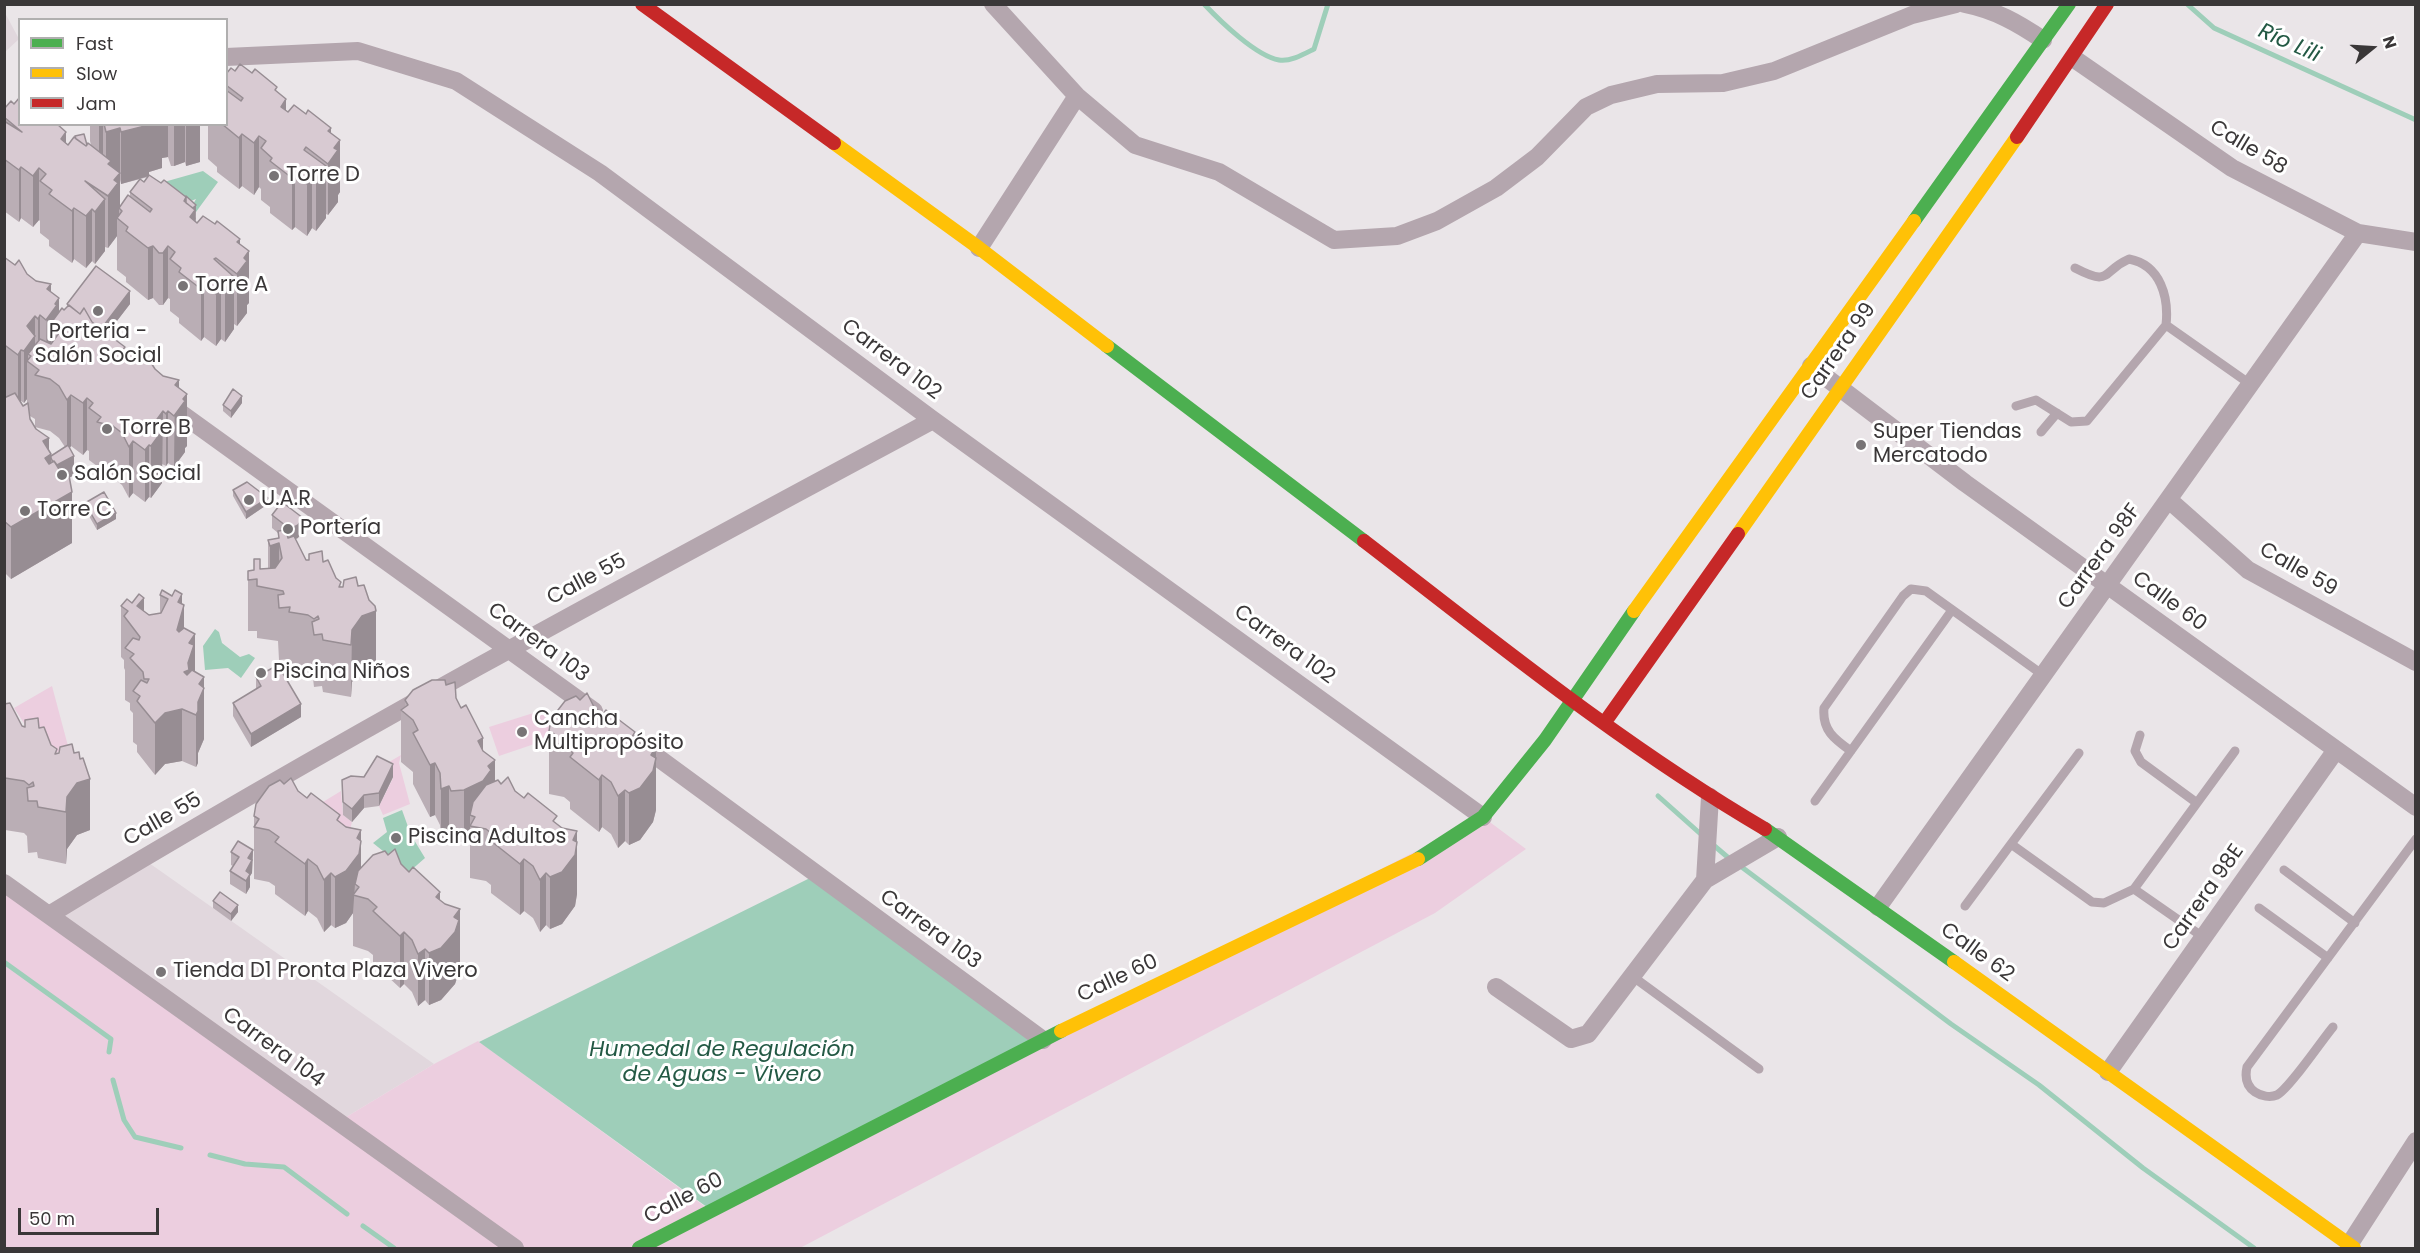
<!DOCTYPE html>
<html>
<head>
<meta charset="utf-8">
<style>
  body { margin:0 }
  #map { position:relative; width:2420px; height:1253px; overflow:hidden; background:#eae5e8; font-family:Poppins,sans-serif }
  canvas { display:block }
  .frame { position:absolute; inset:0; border:6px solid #3a3738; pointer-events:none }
  .legend { position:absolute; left:18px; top:18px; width:210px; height:108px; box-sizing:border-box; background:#fff; border:2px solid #b0afaf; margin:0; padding:8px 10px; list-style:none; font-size:18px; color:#3a3738 }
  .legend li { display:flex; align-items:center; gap:12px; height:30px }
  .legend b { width:30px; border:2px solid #b0afaf }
  .north { position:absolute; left:2342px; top:18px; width:60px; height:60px; -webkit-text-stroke:4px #fff; paint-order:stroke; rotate:72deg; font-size:16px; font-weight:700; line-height:24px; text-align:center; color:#3a3738 }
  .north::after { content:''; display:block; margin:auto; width:21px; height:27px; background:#3a3738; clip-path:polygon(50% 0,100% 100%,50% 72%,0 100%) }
  .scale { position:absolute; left:18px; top:1208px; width:141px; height:27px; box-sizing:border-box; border:3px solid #3a3738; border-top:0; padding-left:8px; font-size:18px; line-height:21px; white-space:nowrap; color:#3a3738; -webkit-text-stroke:4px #fff; paint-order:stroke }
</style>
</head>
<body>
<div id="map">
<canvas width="2420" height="1253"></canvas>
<div class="frame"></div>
<ul class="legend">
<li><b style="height:8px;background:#4caf50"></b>Fast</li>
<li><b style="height:8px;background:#ffc107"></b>Slow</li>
<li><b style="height:8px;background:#c62828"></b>Jam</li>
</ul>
<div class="north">N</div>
<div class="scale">50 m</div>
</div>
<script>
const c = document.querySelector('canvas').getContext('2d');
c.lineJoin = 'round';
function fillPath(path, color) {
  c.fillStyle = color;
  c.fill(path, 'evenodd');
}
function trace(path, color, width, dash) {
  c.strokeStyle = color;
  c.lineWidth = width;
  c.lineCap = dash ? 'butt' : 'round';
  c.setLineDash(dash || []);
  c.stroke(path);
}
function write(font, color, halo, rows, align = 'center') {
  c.font = font + ' Poppins,sans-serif';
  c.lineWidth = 6;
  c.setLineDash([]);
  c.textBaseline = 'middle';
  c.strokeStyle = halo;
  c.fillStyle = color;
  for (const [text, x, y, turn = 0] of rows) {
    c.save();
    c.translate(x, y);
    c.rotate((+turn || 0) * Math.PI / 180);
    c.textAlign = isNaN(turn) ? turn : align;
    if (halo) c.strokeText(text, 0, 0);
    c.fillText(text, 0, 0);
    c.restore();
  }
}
const built = new Path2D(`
  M4,11L19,39L5,52H4Z
  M142,858L213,908L434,1064L338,1122L49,915Z`);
const green = new Path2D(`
  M52,686L68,746L47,758L14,708Z
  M546,709L555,737L499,756L489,727Z
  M401,755L399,763L410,804L383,815L379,806L393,778L377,769Z
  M341,791L343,815L352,822L350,830L295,819Z
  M1483,817L1526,849L1435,913L800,1248H5L4,883L338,1122L434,1064L478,1041L711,1211Z`);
const water = new Path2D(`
  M203,171L218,182L196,212L191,208L196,199L186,203L164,182Z
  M215,629L219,632L222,643L240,657L249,654L255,658L241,678L228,668L205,670L203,646Z
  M402,810L411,835L425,858L409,872L373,843L387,832L383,818Z
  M814,876L1043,1040L711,1210L479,1042Z`);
const stream = new Path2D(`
  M1204,4C1220,21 1256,56 1279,60C1290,62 1304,54 1314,49L1328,4
  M2187,4L2214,28L2416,120
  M1658,796L1704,837
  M1711,843L1731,860
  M1739,865L1951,1024L2039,1085L2143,1168L2254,1248
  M4,962L111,1039L109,1052
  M113,1080L124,1120L135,1137L181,1148
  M210,1155L245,1164L284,1167L347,1214
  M363,1226L394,1248`);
const lane = new Path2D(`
  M2166,325L2250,384
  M2016,406L2036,400L2071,422L2087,421L2166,325C2169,298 2161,265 2129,259C2100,272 2112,287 2075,268
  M2041,432L2057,413
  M2140,735L2135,751L2141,762L2197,803
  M1851,751C1834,739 1822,730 1824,708L1903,596L1911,589L1926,591L2043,675
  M2079,753L2011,844L2092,902L2104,903L2134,889
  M1815,801L1952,610
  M2284,870L2355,923
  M1965,906L2011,844
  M2259,908L2328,958
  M2203,937L2134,889L2235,751
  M1632,976L1759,1069
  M2333,1027C2322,1040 2289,1089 2277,1095C2270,1098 2261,1096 2255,1092C2246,1086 2245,1076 2247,1067L2416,839`);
const street = new Path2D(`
  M1965,4C1995,10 2018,23 2043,40
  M226,57L358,51L456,81L600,173L933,420L1483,817
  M2073,58L2232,168L2358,233L2416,242
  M1077,96L1135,145L1219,172L1334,240L1397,236L1437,221L1496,188L1537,157L1586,107L1611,95L1657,84L1723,83L1774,71L1912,15L1956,4
  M979,248L1077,96L993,4
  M1811,366L1965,483L2416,807
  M168,404L594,711
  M2169,500L2248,570L2416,662
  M638,743L1043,1040
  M1705,880L1710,797
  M4,883L515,1248
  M1878,907L2358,233
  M49,915C338,739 635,580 933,420
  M1496,987L1571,1039L1588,1034L1705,880L1778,837
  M2108,1072L2336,750
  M2349,1245L2416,1141`);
const fast = new Path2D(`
  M1914,221L2069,4
  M1107,346L1364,541
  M1765,829L1954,962
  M1418,859L1483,817L1545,740L1634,611
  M639,1248L1061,1031`);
const slow = new Path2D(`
  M834,143L979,248L1107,346
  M1738,534L2017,137
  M1634,611L1914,221
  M1954,962L2354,1248
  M1061,1031L1418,859`);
const jam = new Path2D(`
  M642,4L834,143
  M2017,137L2107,4
  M1364,541C1494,641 1623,746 1765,829
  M1605,722L1738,534`);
const wall = new Path2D(`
  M235,71L277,92L286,111L331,133L340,192L338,195V202L328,215L326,214V218L316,231L312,228L307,236L295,227L292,230L270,213V207L261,200V189L259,187L254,195L242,186L239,189L217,172V167L208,159V124H226V74Z
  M4,109L68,145L75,138V136L87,145H91L90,141V124H200V162L186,166L185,162L174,166H171L168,157L162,158V168L149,172V175L196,218L195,221L240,244L249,303L247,305V313L237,326L234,324V329L225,342L221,339L216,346L204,337L201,341L179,323V318L170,311V299L168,298L163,305H159L153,298L148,300L126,282V277L117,270V236L108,248L105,247V251L95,264L92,261L86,268L74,259L72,263L49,246V240L40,233V221L39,220L33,227L21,218L19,222L4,211ZM148,177L144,182L130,192V196L120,207V180L121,184Z
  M4,257L51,292L59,313L64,310L67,307V304H130L109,331L117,341L125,355L155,369L179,388L187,446L185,448V452L174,467L168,463L166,466L162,464V483L151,498L149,497L145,502L133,493L129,498L122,485L113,478L97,474V466L89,460V451L87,450L83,455L71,446L70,448L74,475L69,478L72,543L11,579L4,572ZM27,399V404L23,406L21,402V401L24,403ZM30,416L35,419V427L30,419ZM35,427L50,431L59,438L65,447L51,456Z
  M242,403L231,418L223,411V405Z
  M233,490L268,504L246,519L233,496Z
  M85,503L116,519L97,530L85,509Z
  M272,515L303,531L295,539L306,560L323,562L336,578L341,587L358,586L376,663L362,668L352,682L351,697L323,692L322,686L314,687L312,670L308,666L289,664V659L279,660L278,641L257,638V631H248V571L268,568V540L278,538V533L272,528Z
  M160,595L182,604L184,628L195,672L204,677V739L198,753V763L196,767L182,761L165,764L155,775L137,752V745L133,742V713L130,710V703L125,700V670L124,668V660L121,657V606L132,603L149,615L160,613Z
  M256,677L301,717L251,747L233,716V703L256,690Z
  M446,685L456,698L461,708L483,738V751L495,781L515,791L562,828L577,831V894L575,906L562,924L550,929L546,925L540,932L533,918L524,911L520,915L491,893V885L486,881L470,878V839L464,842H451L449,837L441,841L440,825L435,815L430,817L413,784V772L401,762V710L405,707V700Z
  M580,700L594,707L641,744L656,747V810L653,822L640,840L629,845L625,841L618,848L611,834L602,827L599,832L570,809V802L564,797L549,794V731Z
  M4,704L22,726L39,728L51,745L57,754L90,830L77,835L67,849L66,864L38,858L37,852L28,853L27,836L24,833L5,830Z
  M364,777H393L379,806L364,808L352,822L343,815L342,780Z
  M284,784L298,791L346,827L361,830V868L388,855L401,864L440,900L460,961L459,972L455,984L441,1000L429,1005L425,1000L418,1006L412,992L404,984L400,988L373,963V955L368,951L353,946V913L346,923L335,928L331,925L324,932L317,918L308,911L305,916L275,894V886L269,882L254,879V816Z
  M253,850L252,873L250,876V887L246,894L230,884V871L233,866L231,865V852Z
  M213,901L238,912L231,921L213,908Z`);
const shadedWall = new Path2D(`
  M286,99V151L281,107Z
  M99,124H103V175L99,176Z
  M147,124H168V157L162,158V168L149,172V176L121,184V132Z
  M174,124H185V162L174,166Z
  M186,124H200V162L186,166Z
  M120,128V209L119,208V220L117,218V236L108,248V183L106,184V132Z
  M331,128V160L334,148L340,140V192L338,195V202L328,215V131Z
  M66,132V184L61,139Z
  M242,134V186L239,189V138Z
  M259,136V187L254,195V143Z
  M326,166V218L316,231V179Z
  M21,167V218L19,222V170Z
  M39,168V220L33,227V176Z
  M295,175V227L292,230V178Z
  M312,177V228L307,236V184Z
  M186,197L196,205L195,262L184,201Z
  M105,199V251L95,264V212Z
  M74,208V259L72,263V211Z
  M92,209V261L86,268V216Z
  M240,239V271L244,258L249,251V303L247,305V313L237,326V242Z
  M153,246V298L148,300V248Z
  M168,246V298L163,305V253Z
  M234,277V329L225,342V290Z
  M51,284V314L55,304L59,298V350L58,328L51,323V365L46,372L47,289Z
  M204,285V337L201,341V289Z
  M221,287V339L216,346V294Z
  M130,291V304L100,343V330Z
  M40,315V367L38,370V319Z
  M35,316V367L31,356L28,354V363L27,361V399L24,403V351L27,326Z
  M6,346V398L4,399V347Z
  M21,350V401L18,407V355Z
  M179,380V409L183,399L187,394V446L185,448V452L174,467L175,385Z
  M71,395V446L67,452V400Z
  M242,396V403L231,418V411Z
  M87,398V450L83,455V403Z
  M163,411L162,483L151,498V446L155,422Z
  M168,411V463L166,466V414Z
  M49,438V455L51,454V504L72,492V543L11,579V527L43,441Z
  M133,441V493L129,498V447Z
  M149,445V497L145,502V450Z
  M74,456V475L55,486V466Z
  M268,498V504L246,519V512Z
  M116,513V519L97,530V524Z
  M303,518V531L298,538L290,542V529Z
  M279,543V590L270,588V546Z
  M182,594V611L184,605V656L177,630L178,602Z
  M144,598V650L140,637L137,606Z
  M376,611V663L362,668L352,682L351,697L352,630L362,616Z
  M195,634V686L184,672L189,643Z
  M204,677V739L198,753V763L196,767V715L199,684Z
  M301,704V717L251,747V734Z
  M182,709V761L165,764L155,775V723L165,713Z
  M483,738V781L488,766L495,760V812L475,817L470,815V839L464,842V790L478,741Z
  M656,747V810L653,822L640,840L629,845V793Z
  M435,763V815L430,817V765Z
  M393,764V777L379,806V793Z
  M602,775V827L599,832V780Z
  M90,779V830L77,835L67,849L66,864V812L67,797L77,783Z
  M449,786V837L441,841V789Z
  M625,790V841L618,848V796Z
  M364,795V808L352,822V809Z
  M361,830V893L359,887L355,884L353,913L346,923L335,928V877Z
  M577,831V894L575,906L562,924L550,929V877Z
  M253,850L252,873L250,876V887L246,894V871L248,858Z
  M308,859V911L305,916V864Z
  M524,859V911L520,915V864Z
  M331,873V925L324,932V880Z
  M546,873V925L540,932V880Z
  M440,892V944L436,897Z
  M238,905V912L231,921V914Z
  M460,909V961L459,972L455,984L441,1000L429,1005V953Z
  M404,932V984L400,988V936Z
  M425,949V1000L418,1006V954Z`);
const building = new Path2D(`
  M240,64L252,73L255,69L277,87L275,90L286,99L281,107L288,112L294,105L306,114L308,110L331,128L328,131L340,140L334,148L338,150L328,164L306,147L304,150L326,166L316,179L312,177L307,184L295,175L292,178L270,161L272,158L261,148L266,141L259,136L254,143L242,134L239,138L222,124H226V90L241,101L243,98L226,85V74L231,68L235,71Z
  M20,97V124H57L66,132L61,139L68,145L74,137L86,146L88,143L111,161L108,164L120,173L114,180L118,183L108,196L85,181L105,199L95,212L92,209L86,216L74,208L72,211L49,194L52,190L40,181L46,174L39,168L33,176L21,167L19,170L4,159V121L22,132L4,117V109L11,101L14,104Z
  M104,124H149V125L121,132L120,128L106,132Z
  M84,134L87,145L86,146L76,139L75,136Z
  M149,175L161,183L164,180L186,197L184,201L195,210L190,217L197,223L203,216L215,224L217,221L240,239L237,242L249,251L244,258L247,261L237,274L216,258L214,259L234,277L225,290L221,287L216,294L204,285L201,289L179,272L181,268L170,259L175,252L168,246L163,253H159L153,246L148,248L126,231L128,227L117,218L122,211L119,208L128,195L150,212L152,209L130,192L140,179L144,182Z
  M186,196L196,205L193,208L186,203Z
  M4,257L15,265L19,260L27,274L36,281L51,284L47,289L59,298L55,304L57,305L46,320L40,315L38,319L35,316L27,326L35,336L24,351L21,350L18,355L6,346L4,347Z
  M96,266L130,291L101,329L92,322L84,308L80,314L67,304Z
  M69,305L80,314L84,308L92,322L101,329L117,333L113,338L125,347L121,352L127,357L131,351L143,360L146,355L155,369L163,376L179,380L175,385L187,394L183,399L185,401L174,416L168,411L166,414L163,411L155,422L162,431L151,446L149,445L145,450L133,441L129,447L122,433L113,426L97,422L101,417L89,408L93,403L87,398L83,403L71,395L67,400L59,386L50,379L35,375L39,370L27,361L31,356L28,354L40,339L51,344L59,333L55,331L58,328L51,323L62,308L64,310Z
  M233,389L242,396L231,411L223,405Z
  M15,393L23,406L28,403L30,419L36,429L49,438L43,441L51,454L45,458L49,464L54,461L62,474L68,470L72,492L11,527L4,521V398Z
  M68,445L74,456L57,465L54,461L53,462L51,458V456Z
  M247,482L268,498L246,512L233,490Z
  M104,492L116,513L97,524L85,503Z
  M282,502L303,518L298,525L290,529L272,515Z
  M286,530L288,538L294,536L306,560H309V554L322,551L323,562L328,560L336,578L341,582L339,587H343L344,580L356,577L358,586L364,585L369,600L375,606L376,611L362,616L352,630L351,645L323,640L322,634L314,635L312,622L319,619L318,616L314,619L308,615L289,612L290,607L279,608L278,595L284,594L283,591L257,586V579L248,580V571L254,570V559H260V569L275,568L282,558L279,543L270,546L268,540L279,538L278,531Z
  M162,590L172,596L175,590L182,594L178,602L184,605L177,630L179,632L184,628L195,634L189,643L194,645L188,663L189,670L184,672L187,675L192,670L204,677L199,684L204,688L198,702V711L196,715L182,709L165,713L155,723L137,701L140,696L133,691L141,680L147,683L149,679H144L143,672L130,658L134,654L125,648L133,638L139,640L140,637L124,616L128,611L121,606L127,599L132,603L139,594L144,598L137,606L149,615L161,613L168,599L160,595Z
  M278,665L301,704L251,734L233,703L261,686L256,677Z
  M432,680H445L446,685L455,682L456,698L461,708L466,705L483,738L478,741L483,751L495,760L488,766L491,770L483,781L464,790L451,791L449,786L441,789L440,773L435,763L430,765L413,733L418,730L413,720L401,710L408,705L405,700L413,690Z
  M587,693L594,707L603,714L606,710L635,732L632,737L641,744L656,747L651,755L656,758L653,771L640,788L629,793L625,790L618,796L611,782L602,775L599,780L570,757L573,753L564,745L549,742L554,734L549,731L551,719L565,701L576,696L580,700Z
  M10,703L22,726L25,727V720L38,718L39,728L44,727L51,745L57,749L55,754L59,753L60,747L72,744L74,753L79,752L80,759L83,758L90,779L77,783L67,797L66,812L38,807L37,801H28L27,788L34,786L33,782L29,785L24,781L5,778L4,704Z
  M377,756L393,764L379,793L364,795L352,809L343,802L342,780L351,776L364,777Z
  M508,777L515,791L524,798L528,793L557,816L553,821L562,828L577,831L573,840L577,842L575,855L562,872L550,877L546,873L540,880L533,866L524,859L520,864L491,841L495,836L486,829L470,826L475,817L470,815L473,802L486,785L498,780L501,784Z
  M291,778L298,791L307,798L311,793L340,815L337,820L346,827L361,830L357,838L361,841L359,854L346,871L335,877L331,873L324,880L317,866L308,859L305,864L275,842L279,837L269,830L254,827L259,819L254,816L256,804L269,786L280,780L284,784Z
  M238,841L253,850L248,858L252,860L246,871L250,874L246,881L230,871L239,857L231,852Z
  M395,849L401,864L409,872L413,867L440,892L436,897L445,904L460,909L454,917L459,920L455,932L441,948L429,953L425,949L418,954L412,940L404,932L400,936L373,911L377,907L368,899L353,895L359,887L355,884L358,871L373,855L385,851L388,855Z
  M220,892L238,905L231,914L213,901Z`);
const markers = [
  [274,176,6,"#787476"],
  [183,286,6,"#787476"],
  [98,311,6,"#787476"],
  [107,429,6,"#787476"],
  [1861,445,6,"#787476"],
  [62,475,6,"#787476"],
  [249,500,6,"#787476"],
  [25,511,6,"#787476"],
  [288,529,6,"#787476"],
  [261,673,6,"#787476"],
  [522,732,6,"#787476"],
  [396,838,6,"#787476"],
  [161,972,6,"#787476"]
];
const streetNames = [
  ["Calle 58",2248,148,31],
  ["Carrera 99",1839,352,-55],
  ["Carrera 102",891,360,37],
  ["Carrera 98F",2100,557,-54],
  ["Calle 59",2298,570,30],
  ["Calle 55",587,580,-28],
  ["Calle 60",2169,602,36],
  ["Carrera 103",538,643,36],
  ["Carrera 102",1284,645,36],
  ["Calle 55",163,820,-30],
  ["Carrera 98E",2204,898,-55],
  ["Carrera 103",930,930,36],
  ["Calle 62",1977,953,36],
  ["Calle 60",1118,979,-25],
  ["Carrera 104",273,1048,36],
  ["Calle 60",684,1199,-28]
];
const poiNames = [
  ["Torre D",286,176],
  ["Torre A",195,286],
  ["Porteria -",98,333,"center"],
  ["Salón Social",98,357,"center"],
  ["Torre B",119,429],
  ["Super Tiendas",1873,433],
  ["Mercatodo",1873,457],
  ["Salón Social",74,475],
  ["U.A.R",261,500],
  ["Torre C",37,511],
  ["Portería",300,529],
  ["Piscina Niños",273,673],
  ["Cancha",534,720],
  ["Multipropósito",534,744],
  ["Piscina Adultos",408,838],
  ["Tienda D1 Pronta Plaza Vivero",173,972]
];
const waterNames = [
  ["Río Lili",2289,44,24],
  ["Humedal de Regulación",722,1050],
  ["de Aguas - Vivero",722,1075]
];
fillPath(built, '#e1d7dd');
fillPath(green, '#eccedf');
fillPath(water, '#9eceb9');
trace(stream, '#9eceb9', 5);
trace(lane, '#b4a6ae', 9);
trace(street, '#b4a6ae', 18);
trace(fast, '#4caf50', 14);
trace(slow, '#ffc107', 14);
trace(jam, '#c62828', 14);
fillPath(wall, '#baaeb5');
fillPath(shadedWall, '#978d93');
fillPath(building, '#d8cad2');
trace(building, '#978d93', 1.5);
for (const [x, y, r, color] of markers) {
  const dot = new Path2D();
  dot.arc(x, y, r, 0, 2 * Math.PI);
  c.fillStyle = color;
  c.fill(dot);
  trace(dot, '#fff', 2);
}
write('21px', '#3a3738', '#fff', streetNames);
write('21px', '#3a3738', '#fff', poiNames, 'left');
write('italic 22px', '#235944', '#fff', waterNames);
</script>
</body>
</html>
